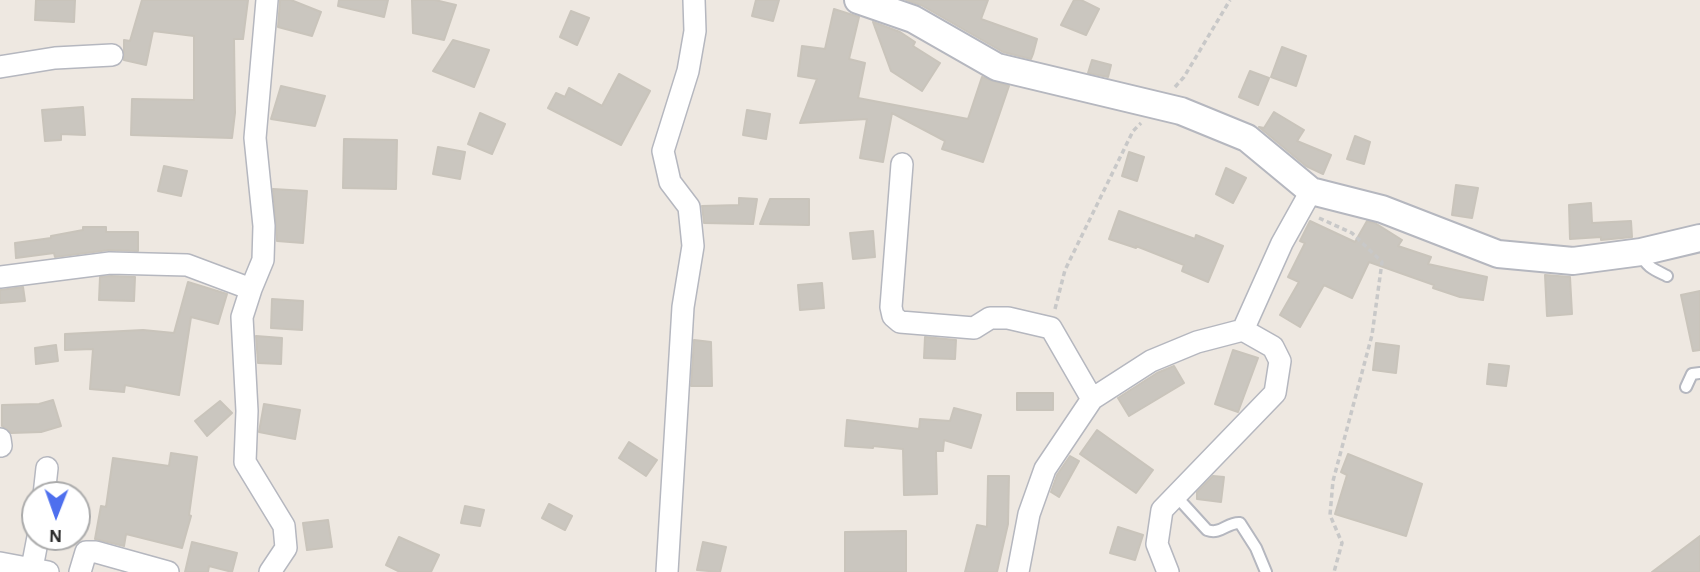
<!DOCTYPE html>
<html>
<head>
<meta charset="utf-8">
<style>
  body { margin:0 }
  #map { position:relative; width:1700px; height:572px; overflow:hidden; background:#eee8e1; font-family:"Alegreya Sans",sans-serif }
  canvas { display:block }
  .north { position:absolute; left:21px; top:481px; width:70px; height:70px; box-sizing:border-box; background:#fff; border:2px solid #ababab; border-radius:50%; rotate:181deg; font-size:19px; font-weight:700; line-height:28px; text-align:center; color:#2d2d2d }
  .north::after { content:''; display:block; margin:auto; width:24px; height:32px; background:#4e6fee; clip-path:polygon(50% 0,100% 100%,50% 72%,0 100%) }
</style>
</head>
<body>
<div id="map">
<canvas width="1700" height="572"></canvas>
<div class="north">N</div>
</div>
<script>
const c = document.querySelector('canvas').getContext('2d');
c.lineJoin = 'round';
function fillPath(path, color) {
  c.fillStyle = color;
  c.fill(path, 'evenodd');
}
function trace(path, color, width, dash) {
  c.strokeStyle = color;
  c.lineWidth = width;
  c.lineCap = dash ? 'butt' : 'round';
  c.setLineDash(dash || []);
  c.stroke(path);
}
const building = new Path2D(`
  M36,0H75L74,22L35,20Z
  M142,0H248L243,39H234L235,113L232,138L131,135L132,99L194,100V36L153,31L146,65L124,60V40L130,41Z
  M280,0H291L321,12L312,36L278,27Z
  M339,0H388L384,17L338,6Z
  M412,0H435L456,5L444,40L413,33Z
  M756,0H779L773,21L752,16Z
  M906,0H988L981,19L1037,39L1033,54L1031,59L1003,52L921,5Z
  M1074,0H1081L1099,9L1086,35L1061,25Z
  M834,9L859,17L849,59L865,63L858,98L968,119L982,77L1009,86L983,162L942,149L945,141L892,113L883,162L860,158L867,119L800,123L817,79L798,76L802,46L825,49Z
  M571,11L589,18L577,45L560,37Z
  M873,22L900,32L915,42L913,46L940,63L922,91L891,71Z
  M453,40L489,50L474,87L433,71Z
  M1282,47L1306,56L1296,86L1271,77Z
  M1092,60L1111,65L1108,77L1088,73Z
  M1250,71L1269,78L1258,105L1239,97Z
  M619,74L650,91L621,145L548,108L556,93L565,97L569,88L602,106Z
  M281,86L325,96L315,126L271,119Z
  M83,107L85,135L61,134V140L45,141L42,110Z
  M747,110L770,114L766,139L743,135Z
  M1274,112L1304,130L1297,141L1331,155L1323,174L1306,166L1259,127L1264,128Z
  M480,113L505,124L492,154L468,144Z
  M1355,136L1370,142L1364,164L1347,159Z
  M344,139L397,140L396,189L343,188Z
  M438,147L465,152L460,179L433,174Z
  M1129,152L1144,157L1137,181L1122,176Z
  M164,166L187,171L181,196L158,191Z
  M1226,168L1246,178L1233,203L1216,194Z
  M1456,185L1478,188L1472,218L1452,215Z
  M273,189L307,191L303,243L277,241Z
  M739,198L757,199L753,224L704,223L702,206L739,205Z
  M770,199H809V225L760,224Z
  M1591,203L1592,223L1631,221L1632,237L1601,240V237L1570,239L1569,205Z
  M1119,211L1195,239L1196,235L1223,246L1208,282L1182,271L1184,265L1136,246V248L1109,239Z
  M1310,221L1355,242L1367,221L1375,223L1402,240L1398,246L1431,257L1428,264L1487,277L1483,300L1460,297L1433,288L1434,285L1369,262L1352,298L1324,285L1300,327L1280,315L1299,282L1288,277L1305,243L1300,241Z
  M83,227H106V232H138V251L109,250L55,257L54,253L16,258L15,243L51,238V236L83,230Z
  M873,231L875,257L853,259L850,233Z
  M1545,275L1570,277L1572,314L1547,316Z
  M111,276L135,277L134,301L99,300L100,277Z
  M188,282L227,294L218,324L191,317L179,395L125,385L124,392L90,389L93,349L65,350V334L143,330L174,333Z
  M822,283L824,308L800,310L798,285Z
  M23,287L25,301L0,303V290Z
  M1700,291V350L1693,351L1681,295Z
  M272,299L303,301L302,330L271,328Z
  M256,336L282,338L281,364L258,363Z
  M925,337L956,340L955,359L924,358Z
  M694,340L711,342L712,386H691Z
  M1376,343L1399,346L1396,373L1373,370Z
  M56,345L58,361L36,364L35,348Z
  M1233,350L1258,358L1238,412L1215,404Z
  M1489,364L1509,366L1506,386L1487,384Z
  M1174,366L1184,383L1129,416L1118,398L1157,373Z
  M1017,393H1053V410H1017Z
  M53,400L61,426L41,432L11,433L2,426V405L39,404Z
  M220,401L232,413L207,436L195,421Z
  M264,404L300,410L295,439L259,432Z
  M954,408L981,415L971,448L944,440L943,451H936L937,494L904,495L903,449L873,446V448L845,446L847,420L919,429L920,419L950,421Z
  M1097,430L1153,470L1136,493L1080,454Z
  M629,442L657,460L646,476L619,458Z
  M171,453L197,457L189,515L191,516L182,548L126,534L124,546L95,539L101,506L106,507L113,458L169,466Z
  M1348,454L1422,484L1406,536L1335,514L1347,475L1341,472Z
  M1070,456L1079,461L1059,497L1051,492L1057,475Z
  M988,476H1009L1008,524L997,572H965L977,525L987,527Z
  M1213,476L1224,477L1221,502L1197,499V492Z
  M549,504L572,516L565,530L542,518Z
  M465,506L484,510L480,526L461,523Z
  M328,520L332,547L307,550L303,523Z
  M1118,527L1143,535L1135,560L1110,553Z
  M906,531V572H845V532Z
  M1700,536V572H1652Z
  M399,537L439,555L431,572H400L386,565Z
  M192,542L237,553L232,572L209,566L208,572H185Z
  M703,542L726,547L720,572L697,570Z`);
const path = new Path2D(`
  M1175,87L1184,77L1230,0
  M1319,218L1352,233L1382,262L1372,335L1333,481L1330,515L1342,543L1334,572
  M1055,309L1065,270L1133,131L1141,123`);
const service = new Path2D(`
  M1641,254C1646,267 1655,270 1667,276
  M1686,387L1692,374L1700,373
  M1176,496L1207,530C1221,535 1227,522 1240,523L1256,548L1266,572`);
const minor = new Path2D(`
  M267,0L255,138L264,226L263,260L251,289L242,317L247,411L245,462L284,526L286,548L270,572
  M0,67L55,58L112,55
  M902,164L891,307L893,316L900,322L974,328L990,318H1008L1051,328L1092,399L1045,469L1029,514L1018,572
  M0,277L110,263L187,265L251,289
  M1092,399L1151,361L1197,342L1243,330
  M0,439L1,446
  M44,495L47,468
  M0,563L48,572
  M32,568L38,537
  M80,572L86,552H96L168,572
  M667,572L683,307L693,246L689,207L670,182L663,151L688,71L695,31L694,0
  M1168,572L1157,544L1162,510L1275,393L1280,361L1273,347L1243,330L1282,243L1311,191`);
const tertiary = new Path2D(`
  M858,0L913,19L997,67L1181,111L1247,138L1311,191L1382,209L1498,254L1573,261L1641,252L1700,238`);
fillPath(building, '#cac6bf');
trace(building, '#c9c4bb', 2);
trace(service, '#b5b7bf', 14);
trace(minor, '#b5b7bf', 24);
trace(tertiary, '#b5b7bf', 30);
trace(path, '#c8c8c8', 3.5, [5, 3.5]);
trace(service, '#fff', 10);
trace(minor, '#fff', 21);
trace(tertiary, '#fff', 26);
</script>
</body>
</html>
